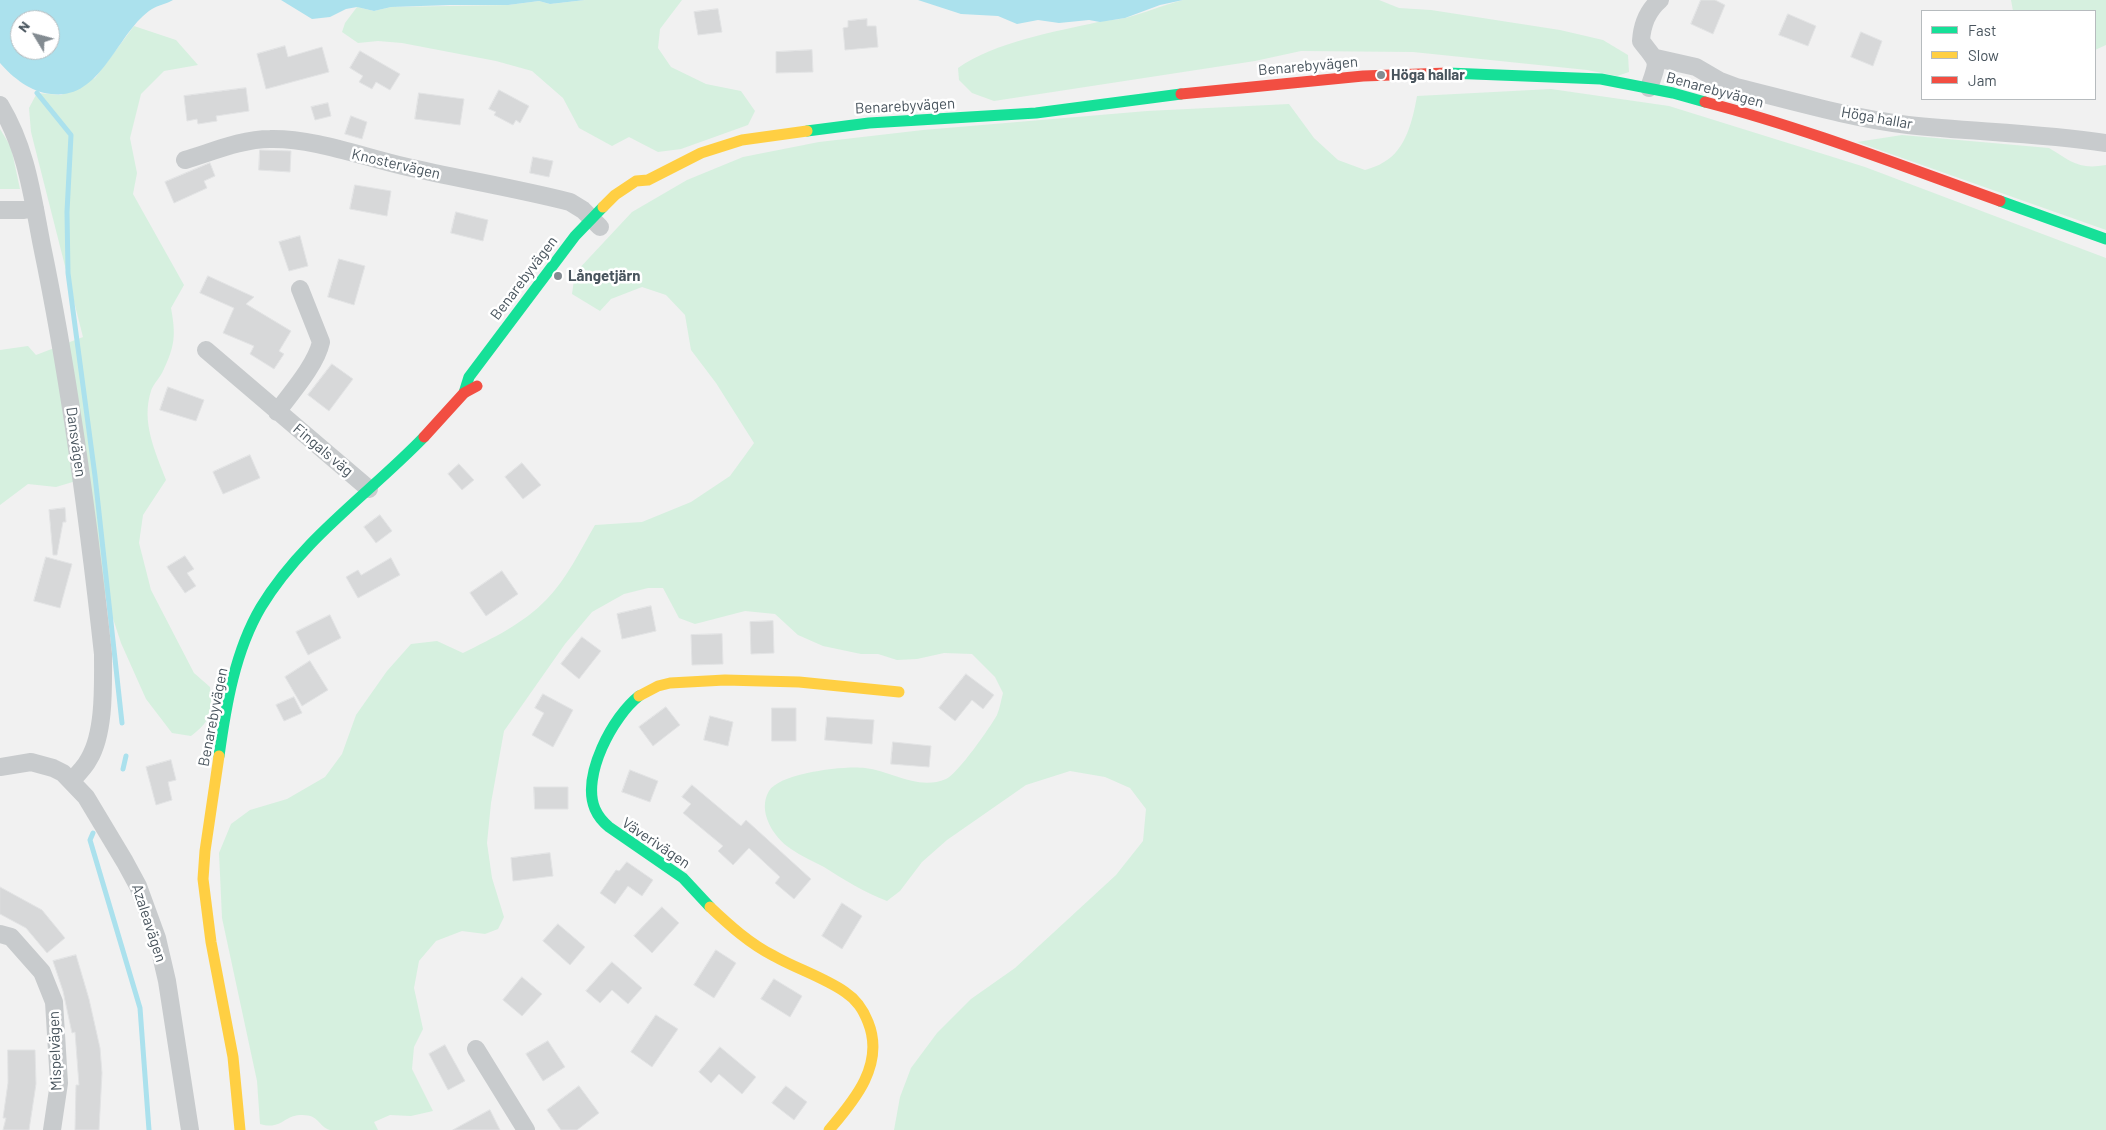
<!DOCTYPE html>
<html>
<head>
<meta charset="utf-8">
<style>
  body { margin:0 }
  #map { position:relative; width:2106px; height:1130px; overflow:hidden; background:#f1f1f1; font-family:Barlow,sans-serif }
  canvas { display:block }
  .legend { position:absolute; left:1921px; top:10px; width:175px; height:90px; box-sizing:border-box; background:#fff; border:1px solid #b6bbbe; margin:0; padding:6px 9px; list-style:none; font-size:15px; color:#48545d }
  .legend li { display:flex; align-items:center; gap:10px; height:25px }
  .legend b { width:25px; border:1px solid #b6bbbe }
  .north { position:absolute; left:10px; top:10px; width:50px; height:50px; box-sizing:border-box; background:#fff; border:1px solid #b6bbbe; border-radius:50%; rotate:307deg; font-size:14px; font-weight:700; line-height:20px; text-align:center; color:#48545d }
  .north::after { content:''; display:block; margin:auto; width:18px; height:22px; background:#838b91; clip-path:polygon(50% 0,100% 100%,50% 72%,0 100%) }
</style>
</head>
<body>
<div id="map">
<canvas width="2106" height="1130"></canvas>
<ul class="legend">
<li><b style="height:6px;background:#16e098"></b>Fast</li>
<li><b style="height:6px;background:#ffcf43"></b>Slow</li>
<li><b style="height:6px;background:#f24e42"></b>Jam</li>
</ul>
<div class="north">N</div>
</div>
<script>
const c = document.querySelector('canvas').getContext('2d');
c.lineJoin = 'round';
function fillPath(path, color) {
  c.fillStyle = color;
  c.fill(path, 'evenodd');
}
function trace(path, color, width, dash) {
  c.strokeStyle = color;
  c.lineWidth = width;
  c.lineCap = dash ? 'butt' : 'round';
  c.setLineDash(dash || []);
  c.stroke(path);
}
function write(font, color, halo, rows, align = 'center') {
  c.font = font + ' Barlow,sans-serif';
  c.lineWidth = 5;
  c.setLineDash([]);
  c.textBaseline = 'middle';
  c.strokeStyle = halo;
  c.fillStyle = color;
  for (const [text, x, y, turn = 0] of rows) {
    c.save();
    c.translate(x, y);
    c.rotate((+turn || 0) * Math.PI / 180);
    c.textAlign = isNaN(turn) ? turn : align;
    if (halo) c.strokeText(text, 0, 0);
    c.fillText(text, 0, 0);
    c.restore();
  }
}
const green = new Path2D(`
  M585,0H682L660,29L658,48L671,67L706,84L741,91L755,111L748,125L681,149L658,152L629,137L612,146L579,128L563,98L532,71L496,61L402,43L378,41L358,43L342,32L345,23L357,7L374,11L391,7L508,5L539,1L550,4Z
  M1183,0H1379L1399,8L1431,10L1560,30L1603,40L1628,55L1629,72L1617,76L1587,70L1413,52L1301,51L1255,61L994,101L972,93L959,80L958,68C995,42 1054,32 1098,22C1107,20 1116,20 1125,18C1145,13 1163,5 1183,0Z
  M2011,0H2106V45L2095,50V11H2013Z
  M134,26L176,40L198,65L164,71L141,94L130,138L137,173L133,194L184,285L171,308C176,335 175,346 163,371C160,378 153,384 151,391C141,422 155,451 166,480L143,515L139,543L151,590L194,673L210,687C213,712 211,721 191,736L172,733L146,699L121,643L98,573L86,478L56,487L28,484L0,505V350L28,346L36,355L83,337L31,132L29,108L37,93L61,95L95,78Z
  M1551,89L1669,106L1865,167L2106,258V1130H894L900,1097L911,1068L937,1033L971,999L1015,968L1116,875L1143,841L1146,809L1130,788L1105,777L1070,771L1026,785L947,840L922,862L900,891L887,901C864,892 844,880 824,867C813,861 801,856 791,849C773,837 757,811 769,791C779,773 846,765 865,768C892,771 918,791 946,779C957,775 991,726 997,715C1000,708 1001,700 1003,693L995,677L972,654L944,653L917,659L897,660L878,654H861L823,646L798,635L775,614L745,611L695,624L679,618L663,588H648L624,594L592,612L565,644L504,731L491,803L487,843L492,878L504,917L498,929L485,934L462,931L436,941L419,961L414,988L423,1029L414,1047L412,1069L433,1111L411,1116L390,1115L374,1122L378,1130C367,1130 340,1130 330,1130C317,1126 320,1114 300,1115C283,1116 282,1130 260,1124L257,1081L222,918L219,853L231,824L250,810L287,799L325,777L342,754L356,715L387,671L411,644L437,641L463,653C493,638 523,624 547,599C566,580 581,549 595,525L642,522L691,502L730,476L754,443L716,383L691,350L685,315L666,295L642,287L611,299L600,311L572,294L575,273L632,212L687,180L743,157L819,142L923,130L1147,111L1289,104L1314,138L1338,160L1365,170C1371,168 1378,166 1384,162C1406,150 1413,119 1417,96Z
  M0,129L11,147L20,189H0Z
  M1902,135L2049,148C2071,161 2078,170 2106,165V230L1857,142Z`);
const water = new Path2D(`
  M0,0H173C167,4 158,5 152,9C117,31 102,101 51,94C31,92 13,78 0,63ZM20,20H50V50H20Z
  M281,0H622H585L550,4L539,1L508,5H450L391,7L374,11L357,7L346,9L330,17L312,19Z
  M918,0H1183L1160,5L1125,18L1100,22L1089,20L1059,23L1038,20L1017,24L998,16L961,14Z`);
const stream = new Path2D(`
  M37,93L71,135L67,212L68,273L95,476L122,723
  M123,769L126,756
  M93,833L90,840L140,1008L149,1130`);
const building = new Path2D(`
  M1701,0H1715L1725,5L1713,34L1691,24Z
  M718,9L722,32L698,35L694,12Z
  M1788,14L1816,26L1808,46L1779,35Z
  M867,19V26H876L878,47L845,50L843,28L848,27V21Z
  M1861,32L1882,41L1873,66L1851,57Z
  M285,46L288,57L322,47L329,72L266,89L257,54Z
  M812,50L813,72L776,73V52Z
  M360,51L400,74L390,90L376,82L372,89L359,82L363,76L350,68Z
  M246,88L249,111L216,116L217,121L198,124L197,119L187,121L184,96Z
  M499,90L529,106L520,123L516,120L513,125L494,115L496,112L489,109Z
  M419,93L464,99L460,125L415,119Z
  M328,103L331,116L315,120L311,107Z
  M351,116L367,122L362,139L345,134Z
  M260,150L291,151L290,172L259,170Z
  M533,157L553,161L549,177L530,173Z
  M210,163L215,176L204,181L207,188L174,203L165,182Z
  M355,185L391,191L387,216L350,209Z
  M456,212L488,220L483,241L451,233Z
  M300,236L308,266L289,271L279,242Z
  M339,259L365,266L354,305L328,297Z
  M208,276L254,297L246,304L291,331L279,351L284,354L274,369L250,354L254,346L223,333L234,308L200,293Z
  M332,364L353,379L329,411L308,395Z
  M168,387L204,400L196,421L160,410Z
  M250,455L260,478L223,494L213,472Z
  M522,463L541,485L523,499L505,477Z
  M459,464L474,480L462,490L448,474Z
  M65,508L66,522H63L57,555H53L49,510Z
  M380,515L392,531L376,543L364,527Z
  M185,556L194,569L187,573L196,586L185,593L167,567Z
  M46,557L72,564L60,608L34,601Z
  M391,558L400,575L358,598L346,577L358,570L361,575Z
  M502,571L518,594L486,616L470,593Z
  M651,606L656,631L622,639L617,614Z
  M330,615L341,638L308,655L296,632Z
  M773,621L774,653L751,654L750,622Z
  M722,634L723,664L692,665L691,635Z
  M582,637L601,651L579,679L561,664Z
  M310,661L328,690L302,706L285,677Z
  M966,674L994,695L983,709L972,700L955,721L939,708Z
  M543,694L573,710L553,747L532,735L544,713L535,708Z
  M294,697L302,713L284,721L276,705Z
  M666,707L680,725L653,746L639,727Z
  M772,708H796V741H772Z
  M710,716L733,722L728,746L704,740Z
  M827,717L874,720L872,744L825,740Z
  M893,742L931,746L929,767L891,764Z
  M171,760L176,780L168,782L172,800L156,805L146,767Z
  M630,770L658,781L650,802L622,792Z
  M692,785L741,826L746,820L811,879L794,899L775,883L780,877L749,848L733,865L718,851L723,846L683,813L691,804L682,797Z
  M534,787H568V809H535Z
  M550,853L553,876L513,881L511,858Z
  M627,862L653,880L642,896L628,886L615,904L600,893L616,870L619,871Z
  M0,887L42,910L65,938L47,953L26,928L0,914Z
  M842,903L862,916L842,949L822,936Z
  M662,907L679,923L652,953L634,936Z
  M558,924L585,947L570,965L543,941Z
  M716,950L736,963L714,998L694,985Z
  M76,955L89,999L100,1048L102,1073L99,1130H75L76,1085H79L75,1032L72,1033L63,991L53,961Z
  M612,962L642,988L628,1004L612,990L600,1003L586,991Z
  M522,977L542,994L522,1016L503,1000Z
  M774,979L802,996L790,1017L761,999Z
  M656,1015L678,1029L652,1067L631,1052Z
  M548,1041L565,1067L543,1081L526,1054Z
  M445,1045L465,1081L448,1090L429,1054Z
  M720,1047L756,1077L742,1094L719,1074L711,1083L699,1072Z
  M8,1050H35L36,1084L29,1130H3L6,1118H3L8,1083Z
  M579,1086L599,1113L577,1130H561L547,1110Z
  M786,1086L807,1102L794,1120L772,1103Z
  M490,1110L500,1130H453Z`);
const street = new Path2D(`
  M1656,58L1696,67L1720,81L1736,87C1793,101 1850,118 1908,125C1974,132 2040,133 2106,143
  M1649,88C1659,58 1659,65 1641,41C1642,25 1647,11 1660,0
  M0,105C27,150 32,195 42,246C70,381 88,517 103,654C103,685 105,732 89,759C85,767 78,774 72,780
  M185,160C212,152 242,139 270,139C313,138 360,156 403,166C459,179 515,188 570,202L583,210L600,227
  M0,210H24L35,208
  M206,350L369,489
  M277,412C291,393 316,365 321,342L300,289
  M0,767L31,762L53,768L63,773L86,797L125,862L138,886L157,938L167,981L190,1130
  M0,934L11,937L42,972L54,1002L59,1083L52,1130
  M476,1049L526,1130`);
const fast = new Path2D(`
  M1448,73L1601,79L1673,93L1705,102
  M807,131L869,123L1036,113L1181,94
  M2000,201L2106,239
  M464,393L469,377L575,236L603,207
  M639,696C613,716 581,776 595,809C598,816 603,822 609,827L683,878L710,907
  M219,756C226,705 235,651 261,607C302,539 370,493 424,437`);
const slow = new Path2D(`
  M603,207L615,195L636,181L648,180L701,153L742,140L807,131
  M639,696L658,686L670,683L725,680L799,682L899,692
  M219,756L205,851L203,879L211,942L233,1057L240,1130
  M710,907C729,925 750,944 774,956C797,969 823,977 845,992C857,1000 863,1009 868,1022C885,1064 855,1100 829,1130`);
const jam = new Path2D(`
  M1181,94L1363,76L1448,73
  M1705,102C1805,128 1902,166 2000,201
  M424,437L464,393L477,386`);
const markers = [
  [1381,75,5,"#838b91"],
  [558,276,5,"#838b91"]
];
const streetNames = [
  ["Benarebyvägen",1308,66,-5],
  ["Benarebyvägen",1715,90,15],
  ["Benarebyvägen",905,106,-3],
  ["Höga hallar",1877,118,10],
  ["Knostervägen",396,164,13],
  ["Benarebyvägen",524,278,-53],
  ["Dansvägen",76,442,82],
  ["Fingals väg",323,450,40],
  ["Benarebyvägen",213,717,-79],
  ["Väverivägen",656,843,34],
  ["Azaleavägen",149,923,72],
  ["Mispelvägen",55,1051,-92]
];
const poiNames = [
  ["Höga hallar",1391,75],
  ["Långetjärn",568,276]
];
fillPath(green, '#d6f0df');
fillPath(water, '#abe1ed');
trace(stream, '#abe1ed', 5);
fillPath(building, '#d7d8d9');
trace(building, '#e2e3e4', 1);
trace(street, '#c8cbcd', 18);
trace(fast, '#16e098', 11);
trace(slow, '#ffcf43', 11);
trace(jam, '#f24e42', 11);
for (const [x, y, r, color] of markers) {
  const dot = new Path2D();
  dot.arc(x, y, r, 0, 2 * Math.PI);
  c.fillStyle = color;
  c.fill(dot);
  trace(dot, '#fff', 2);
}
write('15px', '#48545d', '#fff', streetNames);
write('bold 15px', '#48545d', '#fff', poiNames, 'left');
</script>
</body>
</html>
